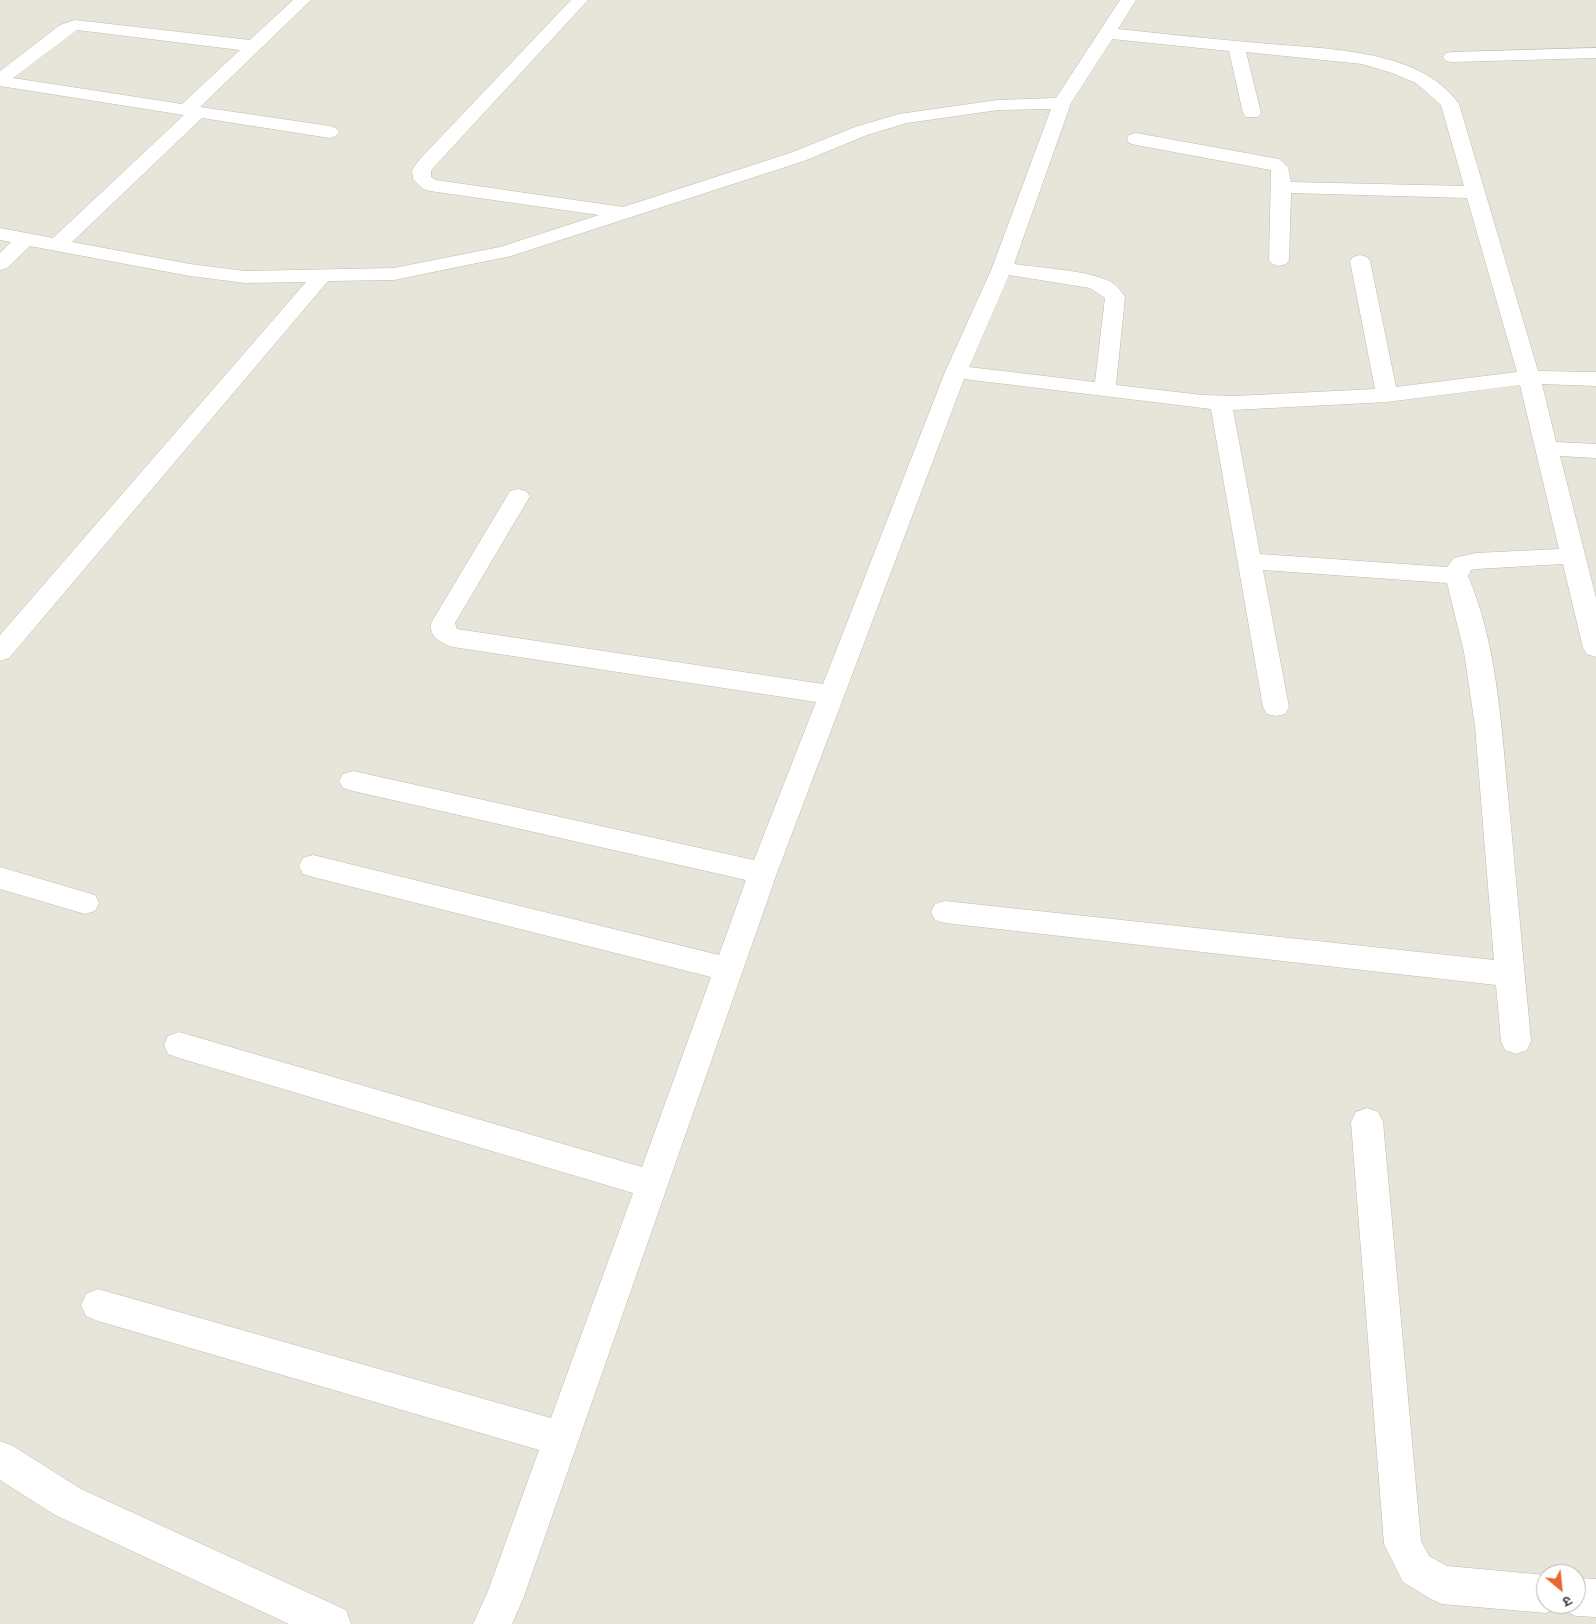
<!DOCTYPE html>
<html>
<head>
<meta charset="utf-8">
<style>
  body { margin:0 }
  #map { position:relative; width:1596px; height:1624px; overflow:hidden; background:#f4f3eb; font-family:"PT Sans","Noto Sans Devanagari",sans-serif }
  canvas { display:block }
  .north { position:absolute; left:1536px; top:1564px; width:50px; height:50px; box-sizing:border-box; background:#fff; border:1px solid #b6b4b0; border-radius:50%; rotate:152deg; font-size:14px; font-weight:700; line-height:20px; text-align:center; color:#484439 }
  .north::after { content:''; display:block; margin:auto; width:18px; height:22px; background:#e9682c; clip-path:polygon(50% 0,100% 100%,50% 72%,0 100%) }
</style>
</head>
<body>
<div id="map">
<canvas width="1596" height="1624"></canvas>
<div class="north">उ</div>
</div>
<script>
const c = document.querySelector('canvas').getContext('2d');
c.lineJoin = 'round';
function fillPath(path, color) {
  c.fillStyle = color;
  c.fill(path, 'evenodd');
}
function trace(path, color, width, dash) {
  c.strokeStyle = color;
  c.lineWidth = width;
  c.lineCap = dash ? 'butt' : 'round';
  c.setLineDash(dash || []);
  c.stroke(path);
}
const residential = new Path2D(`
  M0,0H1596V1624H0ZM1546,1574H1576V1604H1546Z`);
const street = new Path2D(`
  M293,0H311L200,107L330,126L336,128L339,132L336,136L330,138L202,118L72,242L190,264L245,271L394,268L500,247L599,215L430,191L423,189L413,179L412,170L420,159L571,0H588L434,167L431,171V177L436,180L623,207L790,153L855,127L899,114L998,100L1056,98L1120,0H1136L1118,29C1165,34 1212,39 1258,43C1319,49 1420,47 1459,104L1538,371L1596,372V386L1542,384L1556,442L1596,444V458L1560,456L1596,598V657L1587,654L1583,648L1563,564L1476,569L1471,570L1468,576C1497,644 1501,723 1508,795C1516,877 1523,959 1531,1041L1527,1050L1516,1054L1505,1050L1501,1041L1496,985L945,923L935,920L931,912L935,904L945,901L1494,960L1475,726L1464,652L1447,583L1263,570L1289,707L1285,714L1276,716L1267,714L1263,707L1211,409L964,379L777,873L523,1599L512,1624H473L488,1591L539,1450L98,1321L86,1316L81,1305L86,1294L98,1289L551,1418L633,1193L179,1058L168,1054L164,1045L168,1036L179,1032L642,1167L711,977L313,877L303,874L299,866L303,858L313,855L719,955L746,880L353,791L343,788L339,781L343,774L353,771L754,860L816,702L453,647C441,643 429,637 431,623L510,491L518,489L526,491L530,496L455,623L457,629L823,684L945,372L992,268L1051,109L998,110L907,123L867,135L804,161L511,256L394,280L328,281L9,658L0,661V635L306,282L245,283L190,276L30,246L7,268L0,270V253L11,242L0,240V228L53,238L184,115L0,86V71L60,25L75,20L250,40ZM77,30L240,50L182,104L13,78ZM1112,39L1229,51L1243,113L1246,117H1258L1261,113L1246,52L1362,64L1392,73L1416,83L1441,105L1464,186L1291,182L1288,167L1279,159L1136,133L1129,135L1127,139L1129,143L1136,145L1271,170L1269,260L1272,264L1279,266L1286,264L1289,260L1291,193L1467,198L1517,372L1396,387L1370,261L1367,257L1360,255L1353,257L1350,261L1375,389L1235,396L1202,395L1116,385L1125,297C1121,291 1116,284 1109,281C1086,270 1040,268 1014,264L1071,103ZM1009,275L1090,288L1105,298L1095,382L969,367ZM1520,385L1559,549L1476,553L1454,558L1447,567L1260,554L1233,410L1387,402Z
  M1596,48V58L1452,62L1446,61L1443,57L1446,53L1452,52Z
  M0,867L95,895L99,903L95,911L85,914L0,889Z
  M1367,1108L1378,1112L1383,1122L1421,1541L1429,1556L1447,1566L1546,1575V1604H1576V1578L1596,1579V1617L1576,1616L1563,1610L1560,1605L1546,1613L1442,1604L1429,1598L1403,1582L1384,1544L1351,1122L1356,1112Z
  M0,1441L13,1446L81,1489L346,1610L351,1624H289L55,1515L0,1480Z`);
fillPath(residential, '#e7e5d9');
trace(street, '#bfbcae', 1);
fillPath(street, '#fff');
</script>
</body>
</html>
